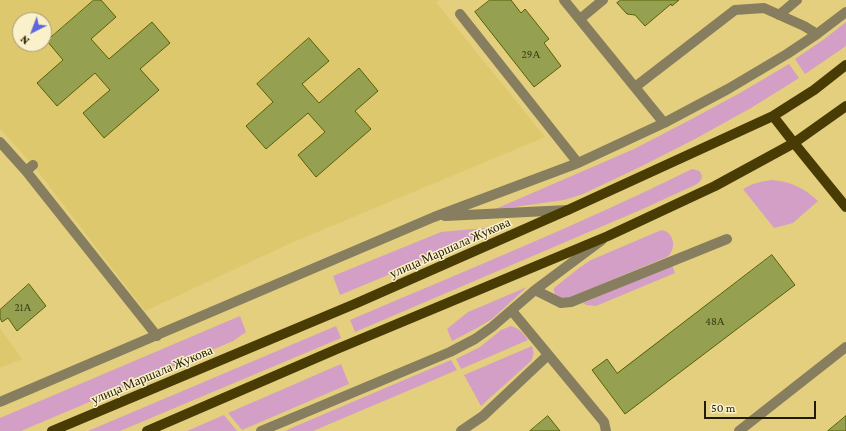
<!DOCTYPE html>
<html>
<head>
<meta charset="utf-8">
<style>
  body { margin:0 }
  #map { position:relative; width:846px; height:431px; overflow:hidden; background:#e3cf7e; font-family:"Crimson Pro",serif }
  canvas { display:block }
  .north { position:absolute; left:12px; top:12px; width:40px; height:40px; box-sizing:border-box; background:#faf0c9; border:1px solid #a39b79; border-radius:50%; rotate:222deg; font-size:11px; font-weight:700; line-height:16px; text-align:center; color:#211b02 }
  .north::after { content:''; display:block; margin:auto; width:14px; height:18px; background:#5e67df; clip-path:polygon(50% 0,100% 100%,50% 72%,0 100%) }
  .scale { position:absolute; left:704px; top:401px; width:112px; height:18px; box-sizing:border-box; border:2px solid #211b02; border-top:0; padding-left:5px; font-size:12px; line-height:14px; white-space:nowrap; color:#211b02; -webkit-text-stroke:3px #faf0c9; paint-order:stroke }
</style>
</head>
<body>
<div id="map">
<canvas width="846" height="431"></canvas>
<div class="north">N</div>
<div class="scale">50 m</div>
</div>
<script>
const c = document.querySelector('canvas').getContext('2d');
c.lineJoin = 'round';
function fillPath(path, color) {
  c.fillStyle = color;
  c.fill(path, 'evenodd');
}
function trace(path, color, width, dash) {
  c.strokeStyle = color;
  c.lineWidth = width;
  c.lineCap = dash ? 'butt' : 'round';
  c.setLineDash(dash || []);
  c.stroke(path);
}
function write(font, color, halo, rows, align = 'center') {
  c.font = font + ' "Crimson Pro",serif';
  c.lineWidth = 3;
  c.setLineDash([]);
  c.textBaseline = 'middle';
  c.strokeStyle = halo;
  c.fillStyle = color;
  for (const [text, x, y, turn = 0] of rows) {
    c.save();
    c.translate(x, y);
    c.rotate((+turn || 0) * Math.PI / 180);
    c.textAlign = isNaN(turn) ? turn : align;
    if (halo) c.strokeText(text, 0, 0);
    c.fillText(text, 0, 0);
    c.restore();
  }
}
const built = new Path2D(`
  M0,0H439L436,2L545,137L291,243L145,311L33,165L0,129ZM20,20H44V44H20Z
  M0,328L22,359L0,368Z`);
const green = new Path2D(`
  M846,22V46L805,74L795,59L823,40Z
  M789,64L799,78L751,108L695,139L640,167L583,194L564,200L493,210L634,149L686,122L740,93Z
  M693,169L699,171C704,176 702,180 697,184L645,208L355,332L350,320C464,271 579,225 690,170Z
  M773,180C792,182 804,188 818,201L793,223L774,228L743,189C753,183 762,181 773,180Z
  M506,226L340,295L333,276L441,232Z
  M663,230C672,233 676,244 671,252C671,254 668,256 667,257L568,298C561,299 553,297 554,288L579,268L591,260L659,231Z
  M672,265L675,273L596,306L586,305L583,303Z
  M527,287L492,319L477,328L452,341L447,329L468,312Z
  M240,316L246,332L233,341L21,431H0V418Z
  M336,326L341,338L120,431H88Z
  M511,326C519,328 524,334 528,340L461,369L456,359L480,347L501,330Z
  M532,346C534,352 534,355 531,361L481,406L464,375Z
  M451,360L457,370L313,431H286L289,429Z
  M341,364L349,384L242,430L228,413Z
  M224,415L237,431H187Z`);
const building = new Path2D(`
  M94,0H101L116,17L91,39L109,59L152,22L170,43L140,69L159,90L104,138L83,113L110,90L95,73L57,106L37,83L63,60L47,41Z
  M490,0H511L521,13L525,9L549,39L544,43L561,66L534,87L475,12Z
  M621,0H679L672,6L671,4L645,26L635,15L627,14L617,3Z
  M309,38L329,61L302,84L319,103L359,68L378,91L355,111L371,129L316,177L298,155L325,132L308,113L266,149L246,126L273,102L257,84Z
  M772,255L795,285L625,414L592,370L607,359L617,373Z
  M29,284L46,306L17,331L8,318L2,322L0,318V310Z
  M548,416L560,431H530Z
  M846,416V431H828Z`);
const minor = new Path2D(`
  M564,0L664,123
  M460,14L578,163
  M779,15L797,0
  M580,19L603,0
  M635,87L735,10L764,8L804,26L817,34
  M0,142L26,171
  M33,165L26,171L157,336
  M445,216L568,210
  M535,290L561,303L571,302L727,239
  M512,311L604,422L606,431
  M0,402L434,217L578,163L664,123L728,89L787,54L817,34L846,12
  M261,431L450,352L475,339L492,327L535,290L602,240
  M461,431L483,416L548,355
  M739,431L846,347`);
const major = new Path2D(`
  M773,116L794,143L846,207
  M52,431L357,303L570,209L773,116L814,90L846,65
  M147,431L337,349L608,236L715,186L794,143L846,106`);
const numberNames = [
  ["29А",531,55],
  ["21А",23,308],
  ["48А",715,322]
];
const streetNames = [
  ["улица Маршала Жукова",450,248,-24],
  ["улица Маршала Жукова",152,375,-23]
];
fillPath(built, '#dec86d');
fillPath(green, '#d39fc6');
fillPath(building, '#95a051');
trace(building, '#576005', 1);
trace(minor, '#867e5e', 10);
trace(major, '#483c04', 10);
write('11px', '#3e3c16', null, numberNames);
write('13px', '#211b02', '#faf0c9', streetNames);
</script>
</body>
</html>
